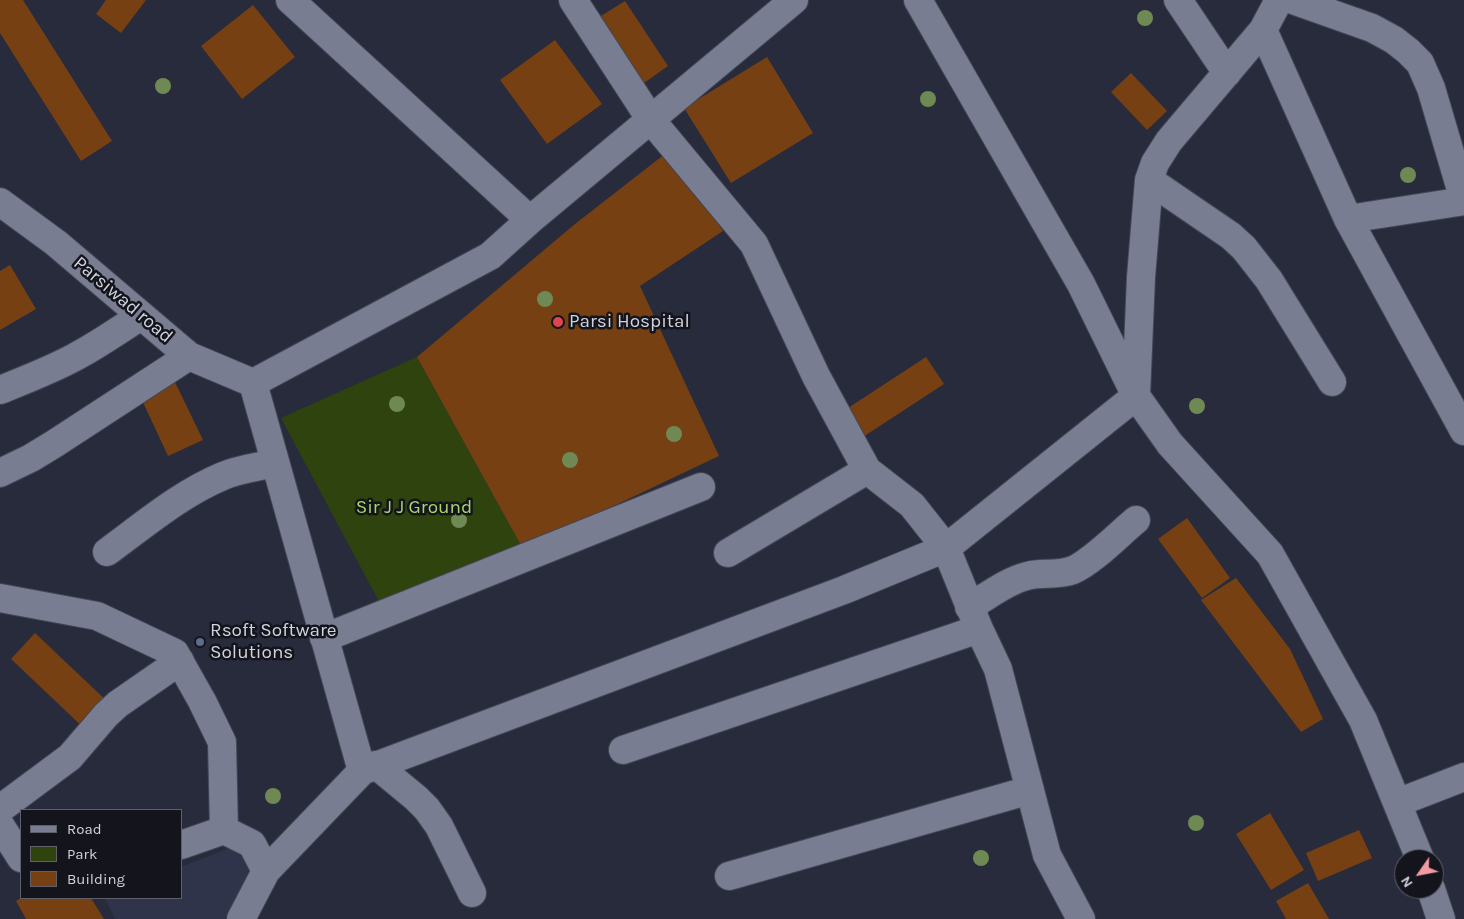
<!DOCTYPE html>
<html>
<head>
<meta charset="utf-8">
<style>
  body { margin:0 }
  #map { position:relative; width:1464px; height:919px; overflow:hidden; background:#282b3c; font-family:Karla,sans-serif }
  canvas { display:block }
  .legend { position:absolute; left:20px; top:809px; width:162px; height:90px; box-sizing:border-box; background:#13141c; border:1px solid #5f606a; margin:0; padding:6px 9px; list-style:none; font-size:15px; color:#d0d3de }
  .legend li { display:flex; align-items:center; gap:10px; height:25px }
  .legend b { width:25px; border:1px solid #5f606a }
  .north { position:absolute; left:1394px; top:849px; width:50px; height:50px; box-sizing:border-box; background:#13141c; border:1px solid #5f606a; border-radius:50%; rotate:237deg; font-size:14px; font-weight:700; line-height:20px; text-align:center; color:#d0d3de }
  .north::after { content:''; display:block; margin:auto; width:18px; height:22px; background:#f49aa1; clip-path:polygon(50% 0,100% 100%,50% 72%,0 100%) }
</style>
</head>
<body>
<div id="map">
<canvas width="1464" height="919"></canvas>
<ul class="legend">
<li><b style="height:6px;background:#797d92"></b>Road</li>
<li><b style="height:14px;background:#2f430e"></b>Park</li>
<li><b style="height:14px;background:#764012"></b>Building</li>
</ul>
<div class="north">N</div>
</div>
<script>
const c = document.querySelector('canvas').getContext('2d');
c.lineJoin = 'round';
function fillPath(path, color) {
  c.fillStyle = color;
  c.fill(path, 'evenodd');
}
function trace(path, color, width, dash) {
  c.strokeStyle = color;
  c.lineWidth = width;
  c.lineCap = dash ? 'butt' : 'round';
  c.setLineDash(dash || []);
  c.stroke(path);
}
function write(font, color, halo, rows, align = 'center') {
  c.font = font + ' Karla,sans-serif';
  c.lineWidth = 5;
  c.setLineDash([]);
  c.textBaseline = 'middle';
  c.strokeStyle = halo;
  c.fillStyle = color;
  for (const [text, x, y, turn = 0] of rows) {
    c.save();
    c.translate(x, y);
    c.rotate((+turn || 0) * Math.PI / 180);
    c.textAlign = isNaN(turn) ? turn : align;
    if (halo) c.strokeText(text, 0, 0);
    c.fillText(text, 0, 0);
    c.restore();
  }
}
const built = new Path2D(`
  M229,848L251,863L238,903L228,919H115L105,898H181V867Z`);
const green = new Path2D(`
  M417,357L523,549L382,607L281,418Z`);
const building = new Path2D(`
  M0,0H23L112,141L81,161L0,33Z
  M106,0H146L121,33L96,14Z
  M625,1L668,66L637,88L593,21Z
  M253,5L295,57L242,99L201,46Z
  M555,40L602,104L547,144L500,80Z
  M767,57L813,133L731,183L684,108Z
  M1131,73L1167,111L1147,130L1111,92Z
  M670,150L723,231L640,286L719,456L523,549L417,357L575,224Z
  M10,265L36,309L0,330V271Z
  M926,357L944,384L863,437L845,410Z
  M175,382L203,440L168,456L141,398Z
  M1187,518L1230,578L1202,598L1158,539Z
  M1236,578L1290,649L1323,719L1301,732L1201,600Z
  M35,633L111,705L87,731L11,659Z
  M1270,813L1304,870L1271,890L1236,834Z
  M1359,830L1372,858L1318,881L1306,853Z
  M1308,883L1329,919H1286L1276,901Z
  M21,898H91L104,919H26L16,901Z`);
const minor = new Path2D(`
  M290,0L530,220
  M573,0L651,120L754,244L816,376L867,470L912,505L946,548L979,629L998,669L1047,855L1081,919
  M1178,0L1227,73
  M1279,0L1263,30L1169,141L1155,163L1149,180L1141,277L1136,396L1170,444L1270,554L1363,720L1420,859
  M1293,0L1372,28L1394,40L1408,51L1420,63L1431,88L1464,200
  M1263,30L1348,219L1464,431
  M1149,180L1231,236L1244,248L1269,280L1332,382
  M0,202L56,243L189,356L253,383
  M1348,219L1464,201
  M0,390C25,380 51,370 75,357C98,345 119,330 141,316
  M0,473L31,458L54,444L189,356
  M107,552C144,525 180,494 223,476C239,469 258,467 275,463
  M728,553L867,470
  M0,598L97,616L175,653L202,701L222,742L224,830L252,844L266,871L241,919
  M969,607C988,596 1007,581 1027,576C1042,572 1058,576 1073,570C1092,562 1119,534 1136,520
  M324,638L701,487
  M623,750L979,629
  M376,765L416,798L427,809L439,826L472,893
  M362,771L844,590L946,548L1136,396L1081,284L918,0
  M1397,803L1464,777
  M0,809L70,757L106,715L118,704L180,661
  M0,825L21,858
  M181,845L224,830
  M266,871L362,771L253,383L490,256L530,220L794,0
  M729,876L1030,790
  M1431,889L1441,919`);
const trees = [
  [1145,18],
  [163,86],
  [928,99],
  [1408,175],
  [545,299],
  [397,404],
  [1197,406],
  [674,434],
  [570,460],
  [459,520],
  [273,796],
  [1196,823],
  [981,858]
];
const markers = [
  [558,322,6,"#e0444e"],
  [200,642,5,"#5c6f8a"]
];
const streetNames = [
  ["Parsiwad road",123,300,40]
];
const poiNames = [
  ["Parsi Hospital",569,322],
  ["Rsoft Software",210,631],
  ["Solutions",210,653]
];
const parkNames = [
  ["Sir J J Ground",414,508]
];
fillPath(built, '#2f344b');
fillPath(green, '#2f430e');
fillPath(building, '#764012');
trace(minor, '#434654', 30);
trace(minor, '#797d92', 28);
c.fillStyle = '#6f8954';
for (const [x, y] of trees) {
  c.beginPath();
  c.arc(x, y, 8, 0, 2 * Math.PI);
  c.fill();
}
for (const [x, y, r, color] of markers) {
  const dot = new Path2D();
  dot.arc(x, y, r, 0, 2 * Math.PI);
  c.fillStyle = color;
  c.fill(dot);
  trace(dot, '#13141c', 2);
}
write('19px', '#d0d3de', '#13141c', streetNames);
write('19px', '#d0d3de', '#13141c', poiNames, 'left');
write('19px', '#a9d668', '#13141c', parkNames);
</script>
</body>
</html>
